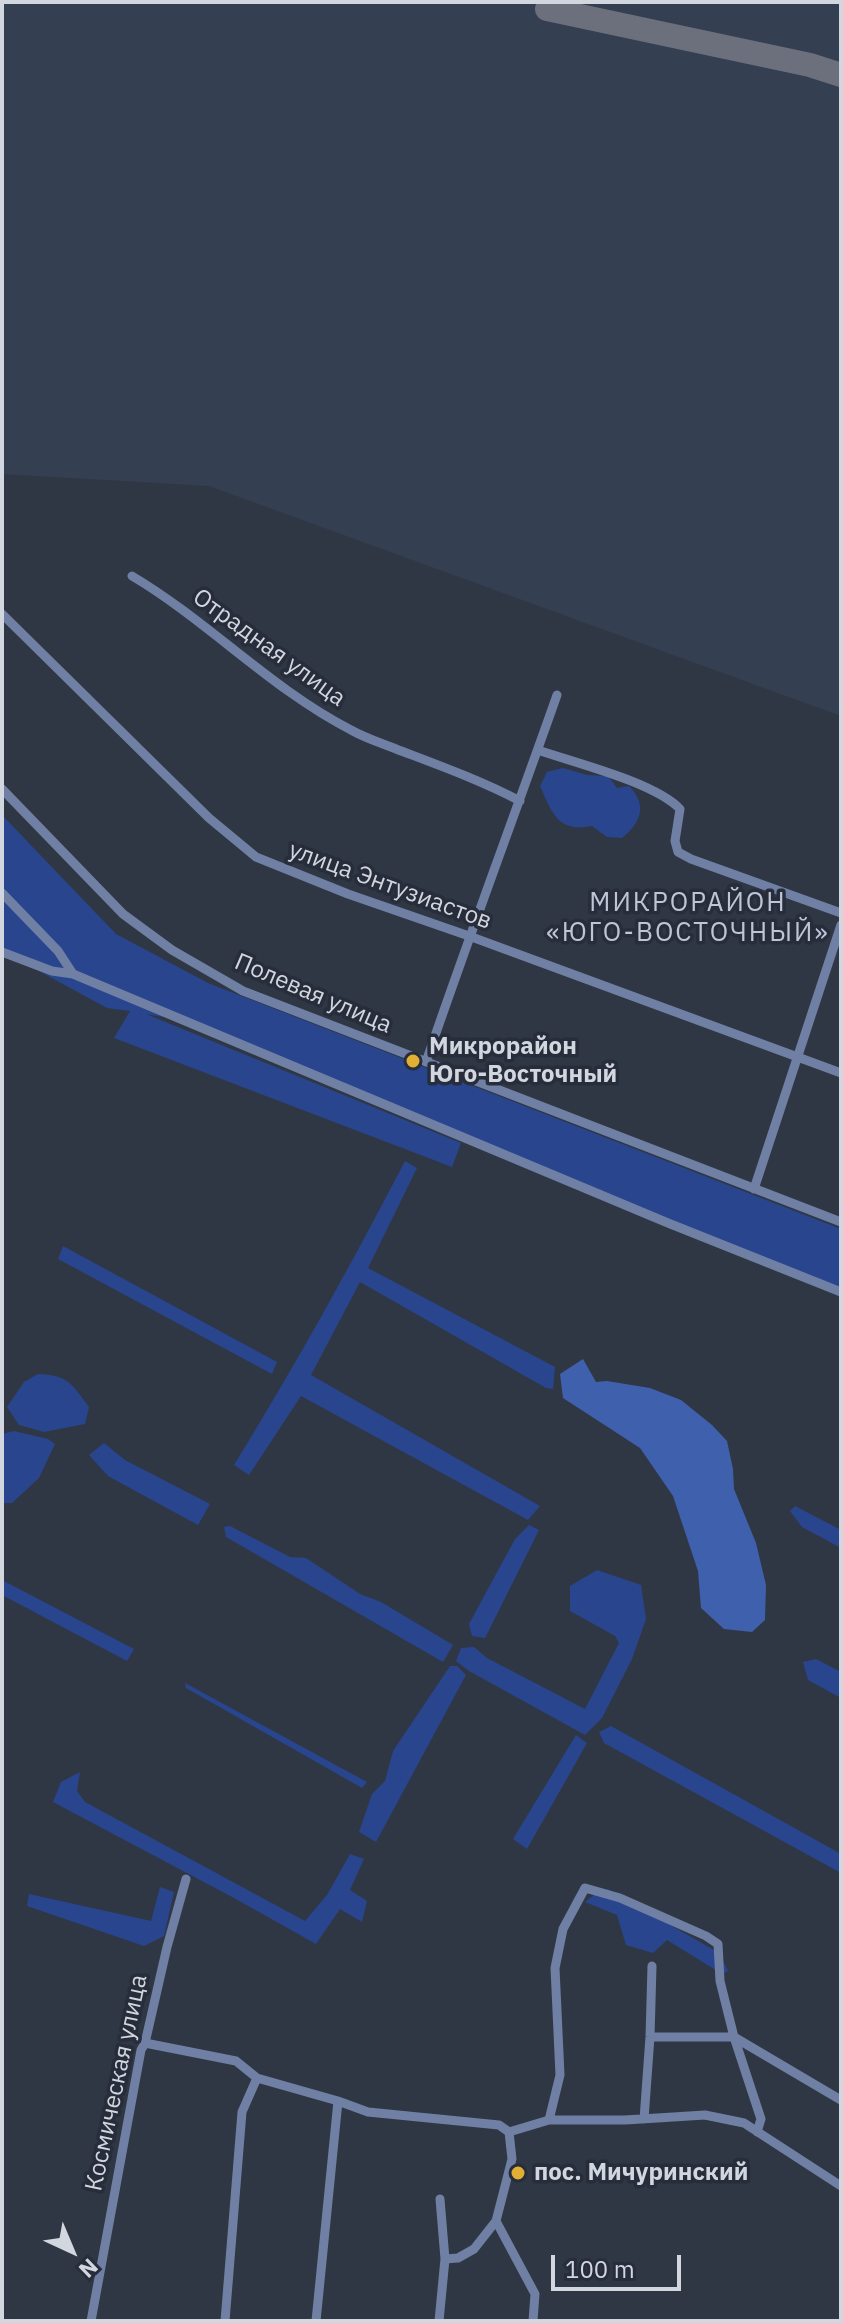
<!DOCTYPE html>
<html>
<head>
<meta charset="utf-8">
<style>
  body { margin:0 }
  #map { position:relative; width:843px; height:2323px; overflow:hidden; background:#303744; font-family:"IBM Plex Sans",sans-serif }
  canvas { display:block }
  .frame { position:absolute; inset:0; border:4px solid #d2d6df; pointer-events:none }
  .north { position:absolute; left:32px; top:2211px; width:80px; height:80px; -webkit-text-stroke:6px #272d3a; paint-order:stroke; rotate:136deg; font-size:22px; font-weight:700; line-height:32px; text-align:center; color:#d2d6df }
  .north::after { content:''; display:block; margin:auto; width:28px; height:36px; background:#d2d6df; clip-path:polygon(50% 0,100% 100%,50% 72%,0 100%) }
  .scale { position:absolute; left:551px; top:2255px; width:130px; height:36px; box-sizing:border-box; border:4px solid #d2d6df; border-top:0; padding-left:10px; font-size:24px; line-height:28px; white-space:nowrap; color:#d2d6df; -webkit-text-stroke:6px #272d3a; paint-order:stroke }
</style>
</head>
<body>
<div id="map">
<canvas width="843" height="2323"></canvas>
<div class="frame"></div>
<div class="north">N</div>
<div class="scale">100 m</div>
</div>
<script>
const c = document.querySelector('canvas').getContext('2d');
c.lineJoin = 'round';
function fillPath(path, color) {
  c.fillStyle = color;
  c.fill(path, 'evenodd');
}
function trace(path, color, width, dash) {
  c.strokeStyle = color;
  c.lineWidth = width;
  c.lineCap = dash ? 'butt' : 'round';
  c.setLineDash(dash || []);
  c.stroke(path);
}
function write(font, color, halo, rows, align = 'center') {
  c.font = font + ' "IBM Plex Sans",sans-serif';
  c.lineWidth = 7;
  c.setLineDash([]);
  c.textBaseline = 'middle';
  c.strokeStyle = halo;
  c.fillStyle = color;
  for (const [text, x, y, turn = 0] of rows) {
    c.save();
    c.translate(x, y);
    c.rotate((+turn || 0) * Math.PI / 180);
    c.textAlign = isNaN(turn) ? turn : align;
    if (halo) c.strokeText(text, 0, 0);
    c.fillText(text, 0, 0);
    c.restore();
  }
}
const built = new Path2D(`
  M2,2H841V716L209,486L2,474Z`);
const green = new Path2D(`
  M563,768L587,775L608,776L617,788L629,786C648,805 641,823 622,838L607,837L592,826C558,833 552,813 540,786L547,772Z
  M2,815L116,934L208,983L841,1229V1292L176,1019L146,1014L461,1143L452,1167L114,1038L130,1011L107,1008L2,951Z
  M405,1161L417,1168L368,1268L555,1367L553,1389L546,1388L360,1282L311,1375L540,1506L528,1520L301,1396L249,1475L234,1465C295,1366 351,1265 405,1161Z
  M63,1246L277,1362L272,1374L58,1259Z
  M38,1374C68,1375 72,1384 89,1407L85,1424L44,1432L19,1425L7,1407L24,1382Z
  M14,1431L48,1439L55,1444L39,1478L12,1503H2V1434Z
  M104,1443L125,1460L210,1504L198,1525L108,1476L89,1455Z
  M795,1506L841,1530V1548L802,1527L790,1511Z
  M529,1525L539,1530L485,1638L472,1636L469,1624L515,1539Z
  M230,1526L290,1557L306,1558L360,1594L381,1602L453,1645L443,1662L226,1537L224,1527Z
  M597,1570L641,1585L646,1619L632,1659L602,1718L585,1735L469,1671L456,1661L461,1648L474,1647L487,1658L585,1709L619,1643L615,1636L570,1611V1586Z
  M2,1580L134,1649L127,1661L2,1595Z
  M816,1659L841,1672V1698L808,1680L803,1662Z
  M450,1666H457L466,1675L376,1842L359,1832L372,1794L385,1781L393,1751Z
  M185,1683L367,1782L362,1788L186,1688Z
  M611,1726L841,1854V1873L604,1743L599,1732Z
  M576,1735L587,1743L527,1849L513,1839Z
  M80,1772L77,1791L85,1802L305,1921L327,1895L350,1854L364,1859L350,1890L367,1901L362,1922L340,1909L316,1944L234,1898L53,1802L61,1782Z
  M160,1887L174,1892L164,1936L144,1946L27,1906L29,1894L151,1921Z
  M608,1889L719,1953L728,1971L722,1974L667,1940L653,1953L626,1945L617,1915L585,1902L599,1891Z`);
const water = new Path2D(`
  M583,1359L596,1382L607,1381L650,1388L681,1400L712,1425L727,1441L733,1469L734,1489L756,1543L766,1585L765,1620L752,1632L724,1629L701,1608L698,1571L673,1496L640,1448L563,1398L560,1374Z`);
const taxiway = new Path2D(`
  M547,9L810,65L841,75`);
const street = new Path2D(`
  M132,576C208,621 271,689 351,730C365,738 381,743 396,749C438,765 480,780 520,801
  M2,614L209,818L256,857L348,894L469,936L841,1073
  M538,750C575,763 654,782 680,809L675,841L678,852L691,859L841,913
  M2,789L123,914L172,950L243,991L841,1222
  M2,893L58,951L73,974L668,1223L841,1292
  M2,952L52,971L73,974
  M426,1062C468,939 514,817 557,695
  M754,1189L841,925
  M650,2037H734L841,2100
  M145,2043L236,2061L257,2078L338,2101L368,2112L499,2125L509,2132
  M644,2119L650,2037L652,1966
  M549,2120L560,2075L555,1968L563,1929L585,1888L620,1898L706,1936L718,1944L720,1981L734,2037L761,2119L757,2132
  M509,2132L549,2120H625L705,2115L744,2123L841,2186
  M496,2221L535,2294L533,2321
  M445,2259L458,2258L474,2249L496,2221L512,2159L509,2132
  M91,2321L141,2050L145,2043L167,1947L186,1879
  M225,2321L242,2112L257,2078
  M316,2321L338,2101
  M439,2321L445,2259L440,2199`);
const markers = [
  [413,1061,8,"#e1af34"],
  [518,2173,8,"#e1af34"]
];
const streetNames = [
  ["Отрадная улица",269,648,36],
  ["улица Энтузиастов",390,886,20],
  ["Полевая улица",313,994,23],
  ["Космическая улица",117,2083,-78]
];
const poiNames = [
  ["Микрорайон",429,1047],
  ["Юго-Восточный",429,1075],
  ["пос. Мичуринский",534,2173]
];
const neighbourhoodNames = [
  ["МИКРОРАЙОН",688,903],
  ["«ЮГО-ВОСТОЧНЫЙ»",688,933]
];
fillPath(built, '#353f52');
fillPath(green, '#28458e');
fillPath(water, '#3f60ad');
trace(taxiway, '#6b707c', 24);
trace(street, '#6f80a4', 9);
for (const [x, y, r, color] of markers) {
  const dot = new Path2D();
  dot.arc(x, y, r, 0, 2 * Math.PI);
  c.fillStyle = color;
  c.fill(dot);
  trace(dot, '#272d3a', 3);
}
write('24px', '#d2d6df', '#272d3a', streetNames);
write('bold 24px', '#d2d6df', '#272d3a', poiNames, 'left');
c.letterSpacing = '2px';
write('26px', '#bdc5d6', '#272d3a', neighbourhoodNames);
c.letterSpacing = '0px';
</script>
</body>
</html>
